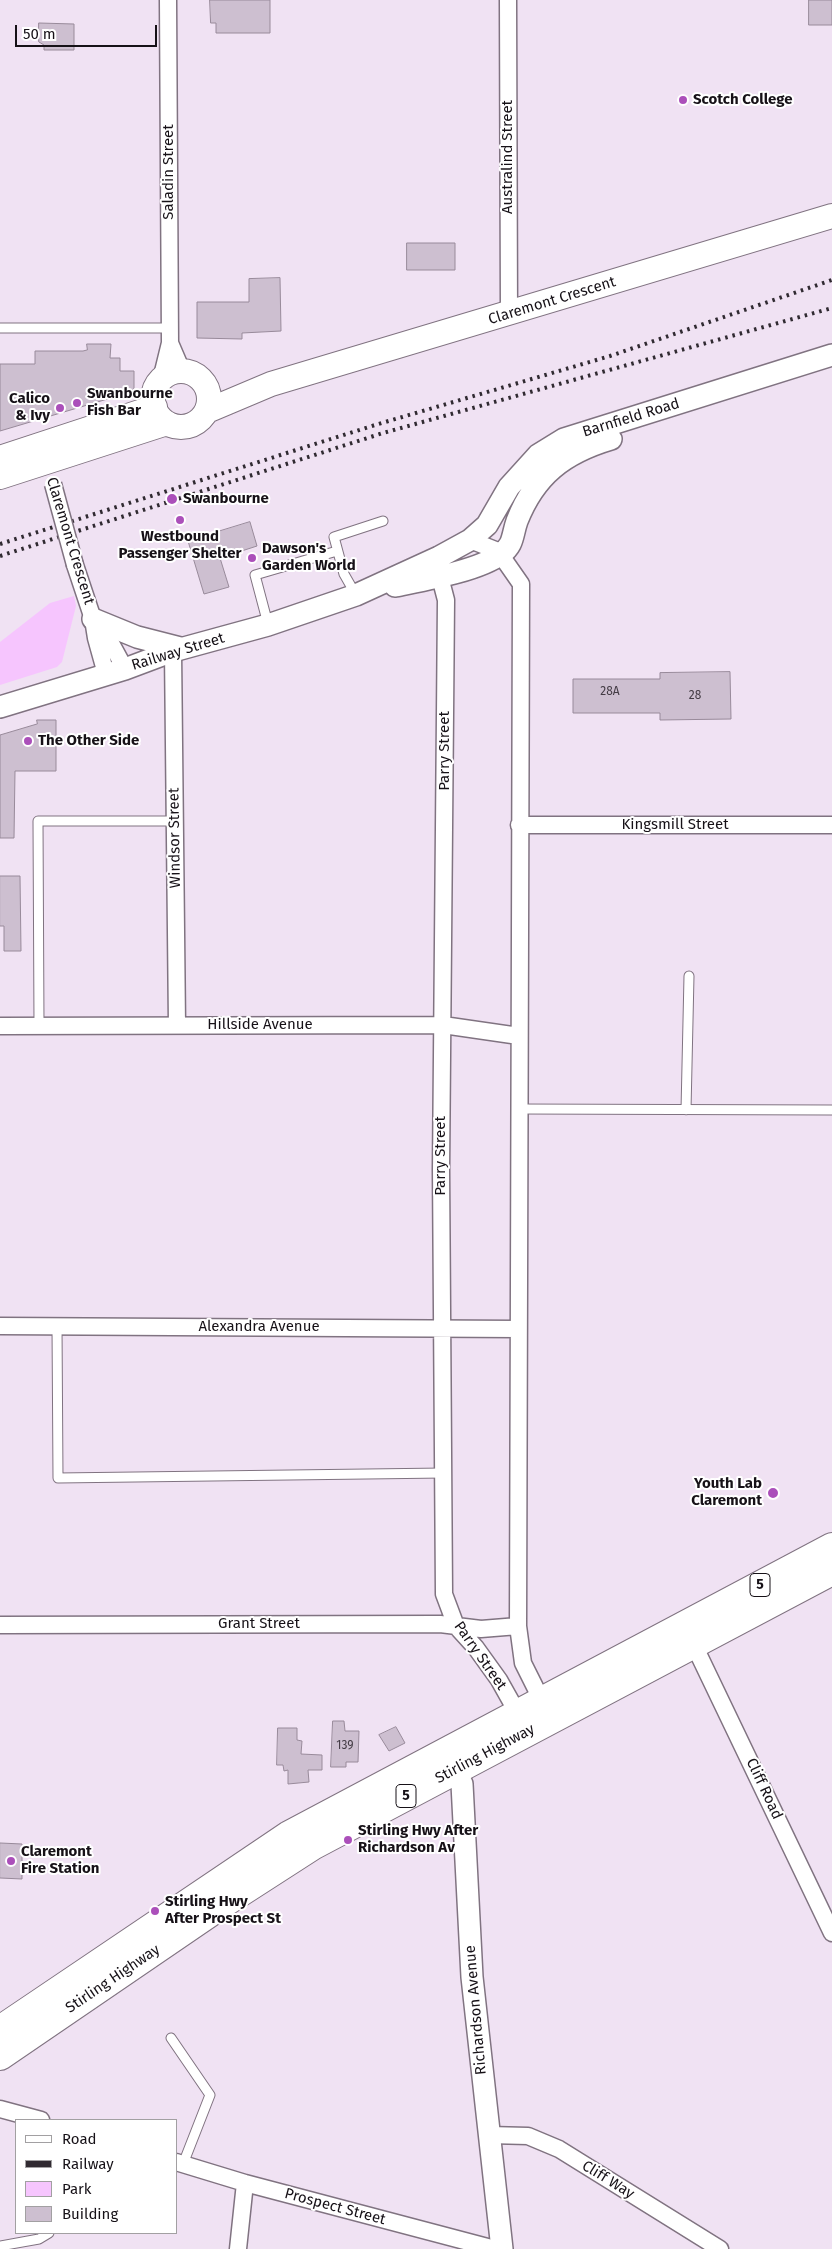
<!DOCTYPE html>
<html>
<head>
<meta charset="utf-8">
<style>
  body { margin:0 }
  #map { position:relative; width:832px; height:2249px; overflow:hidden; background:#f0e2f3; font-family:"Fira Sans",sans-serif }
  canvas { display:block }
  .legend { position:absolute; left:15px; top:2119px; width:162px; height:115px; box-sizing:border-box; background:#fff; border:1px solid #a2a0a2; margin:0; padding:6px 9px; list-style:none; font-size:15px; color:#161117 }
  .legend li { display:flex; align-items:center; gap:10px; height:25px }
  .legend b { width:25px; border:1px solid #a2a0a2 }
  .scale { position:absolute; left:15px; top:25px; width:142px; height:22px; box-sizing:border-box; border:2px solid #161117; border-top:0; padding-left:6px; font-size:15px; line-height:18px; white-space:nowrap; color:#161117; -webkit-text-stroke:4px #fff; paint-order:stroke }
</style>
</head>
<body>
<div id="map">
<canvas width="832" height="2249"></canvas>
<ul class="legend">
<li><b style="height:6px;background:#fff"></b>Road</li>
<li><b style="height:6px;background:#302a31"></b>Railway</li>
<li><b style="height:14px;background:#f6c5fe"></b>Park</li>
<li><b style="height:14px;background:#cdbfd0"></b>Building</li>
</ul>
<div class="scale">50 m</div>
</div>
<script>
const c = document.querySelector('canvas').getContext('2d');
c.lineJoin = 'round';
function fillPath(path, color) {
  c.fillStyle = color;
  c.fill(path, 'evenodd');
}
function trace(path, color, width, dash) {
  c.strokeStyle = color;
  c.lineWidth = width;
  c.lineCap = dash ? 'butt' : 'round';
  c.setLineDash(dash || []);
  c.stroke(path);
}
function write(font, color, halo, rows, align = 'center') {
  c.font = font + ' "Fira Sans",sans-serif';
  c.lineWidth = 4;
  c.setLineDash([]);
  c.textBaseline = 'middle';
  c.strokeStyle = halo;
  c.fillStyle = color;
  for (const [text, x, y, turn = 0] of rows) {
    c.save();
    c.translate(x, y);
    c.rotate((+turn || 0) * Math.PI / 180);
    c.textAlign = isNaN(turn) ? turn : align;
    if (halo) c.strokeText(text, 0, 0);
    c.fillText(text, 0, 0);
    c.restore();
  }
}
const green = new Path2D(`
  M74,596L76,606L62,662L57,667L0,685V642L50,603Z`);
const building = new Path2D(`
  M210,0H270V33H216V23H211Z
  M809,0H832V25H809Z
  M39,23L74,24V50H44V45L39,42Z
  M407,243H455V270H407Z
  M280,278L281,331L242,333V339L197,338V302H249V279Z
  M87,344H111L110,358H120V371H134V388L131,392L0,431V364H35V351H83L87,350Z
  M250,522L257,546L220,558L229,587L204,594L188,541Z
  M730,672L731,719L660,720V713H573V679H660V673Z
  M37,720H56V771H15L14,838H0V735L37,724Z
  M0,876H20L21,951H4V926H0Z
  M333,1721H344L345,1731H359L358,1762H346V1767H331Z
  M396,1727L405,1743L389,1751L379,1735Z
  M278,1728H297V1740L302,1741L301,1754L322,1755V1770H308L309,1782L288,1784V1770L284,1771L283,1765H277Z
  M0,1843L22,1844V1879L0,1878Z`);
const service = new Path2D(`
  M0,328H169
  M356,595L344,574L334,537L383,521
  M268,624L255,575L337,551
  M39,1025L38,821H175
  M519,1109L832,1110
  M686,1110L689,976
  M57,1326L58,1478L444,1473
  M171,2038L210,2095L183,2164
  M0,2246L39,2239L49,2233`);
const minor = new Path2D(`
  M508,0L509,314
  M170,343L182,371
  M161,380L170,343L168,0
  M470,540L498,551L521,584L518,1626L523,1663L546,1709
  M75,565L93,619L96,638L106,674
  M440,565V577L446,600L441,1169L444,1594L456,1626L476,1648L499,1680L522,1721
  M95,620L106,634L125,669
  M173,651L177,1025
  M519,825H832
  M0,1026L443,1025L519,1036
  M0,1326L518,1329
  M0,1625L440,1624L481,1629L518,1626
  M694,1645L832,1933
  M0,2109L41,2120
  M489,2135L528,2136L559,2149L720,2249
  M176,2162L245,2183L495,2249
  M238,2249L245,2183`);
const tertiary = new Path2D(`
  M395,586C424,580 478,571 501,554C514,545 512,535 517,521C535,475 564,453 611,439
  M93,619L137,637L180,648
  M0,707L125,669L173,651L268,625L356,595L439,557L470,540L487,525L509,487L538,455L564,439L832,355
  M455,1771L462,1784L472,1977L502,2249`);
const secondary = new Path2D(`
  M153 399a28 28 0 1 1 56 0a28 28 0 1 1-56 0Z
  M207,411L271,384L832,216
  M0,458L155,407
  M0,477L167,423`);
const trunk = new Path2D(`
  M0,2030L289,1835L832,1547
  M0,2056L224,1903L314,1845L832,1571`);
const rail = new Path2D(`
  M0,544L375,425L610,356L832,280
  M0,556L383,433L832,308`);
const minorBridge = new Path2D(`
  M53,484L75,565`);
const markers = [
  [683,100,5,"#ab4fba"],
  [77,403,5,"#ab4fba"],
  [60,408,5,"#ab4fba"],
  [172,499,6,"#ab4fba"],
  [180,520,5,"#ab4fba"],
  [252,558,5,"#ab4fba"],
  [28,741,5,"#ab4fba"],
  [773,1493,6,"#ab4fba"],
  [348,1840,5,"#ab4fba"],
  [11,1861,5,"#ab4fba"],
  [155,1911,5,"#ab4fba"]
];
const numberNames = [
  ["28A",610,692],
  ["28",695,696],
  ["139",345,1746]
];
const shields = [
  [760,1585,20],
  [406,1796,20]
];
const shieldNames = [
  ["5",760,1585],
  ["5",406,1796]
];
const poiNames = [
  ["Scotch College",693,100],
  ["Swanbourne",87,394],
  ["Fish Bar",87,411],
  ["Calico",50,399,"right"],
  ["& Ivy",50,416,"right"],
  ["Swanbourne",183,499],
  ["Westbound",180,537,"center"],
  ["Passenger Shelter",180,554,"center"],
  ["Dawson's",262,549],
  ["Garden World",262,566],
  ["The Other Side",38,741],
  ["Youth Lab",762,1484,"right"],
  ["Claremont",762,1501,"right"],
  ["Stirling Hwy After",358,1831],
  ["Richardson Av",358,1848],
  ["Claremont",21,1852],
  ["Fire Station",21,1869],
  ["Stirling Hwy",165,1902],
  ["After Prospect St",165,1919]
];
const streetNames = [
  ["Australind Street",508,157,-90],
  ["Saladin Street",169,172,-90],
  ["Claremont Crescent",552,301,-17],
  ["Barnfield Road",631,418,-17],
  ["Claremont Crescent",70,541,73],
  ["Railway Street",178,652,-17],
  ["Parry Street",445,751,-90],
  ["Kingsmill Street",675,825],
  ["Windsor Street",175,838,-91],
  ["Hillside Avenue",260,1025],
  ["Parry Street",441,1156,-90],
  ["Alexandra Avenue",259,1327],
  ["Grant Street",259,1624],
  ["Parry Street",480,1656,55],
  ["Stirling Highway",485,1754,-28],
  ["Cliff Road",764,1789,65],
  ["Stirling Highway",113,1979,-34],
  ["Richardson Avenue",476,2010,-95],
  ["Cliff Way",608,2180,32],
  ["Prospect Street",335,2207,15]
];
fillPath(green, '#f6c5fe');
fillPath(building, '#cdbfd0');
trace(building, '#988a9a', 1);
trace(service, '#807381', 11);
trace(minor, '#807381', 19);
trace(tertiary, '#807381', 24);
trace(secondary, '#807381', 26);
trace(trunk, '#807381', 30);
trace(service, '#fff', 9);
trace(minor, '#fff', 16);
trace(tertiary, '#fff', 21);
trace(secondary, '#fff', 24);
trace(trunk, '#fff', 28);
trace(rail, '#302a31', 4, [2.5, 5]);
trace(minorBridge, '#807381', 19, []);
trace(minorBridge, '#fff', 16);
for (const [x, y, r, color] of markers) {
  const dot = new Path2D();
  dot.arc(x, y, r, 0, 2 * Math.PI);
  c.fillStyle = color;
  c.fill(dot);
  trace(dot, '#fff', 2);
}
write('12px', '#443c45', null, numberNames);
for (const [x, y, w] of shields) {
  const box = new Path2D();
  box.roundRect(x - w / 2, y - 11.5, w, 23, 4);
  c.fillStyle = '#fff';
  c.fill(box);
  trace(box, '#161117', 1);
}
write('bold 14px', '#161117', null, shieldNames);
write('bold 15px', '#161117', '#fff', poiNames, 'left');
write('15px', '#161117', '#fff', streetNames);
</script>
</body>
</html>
